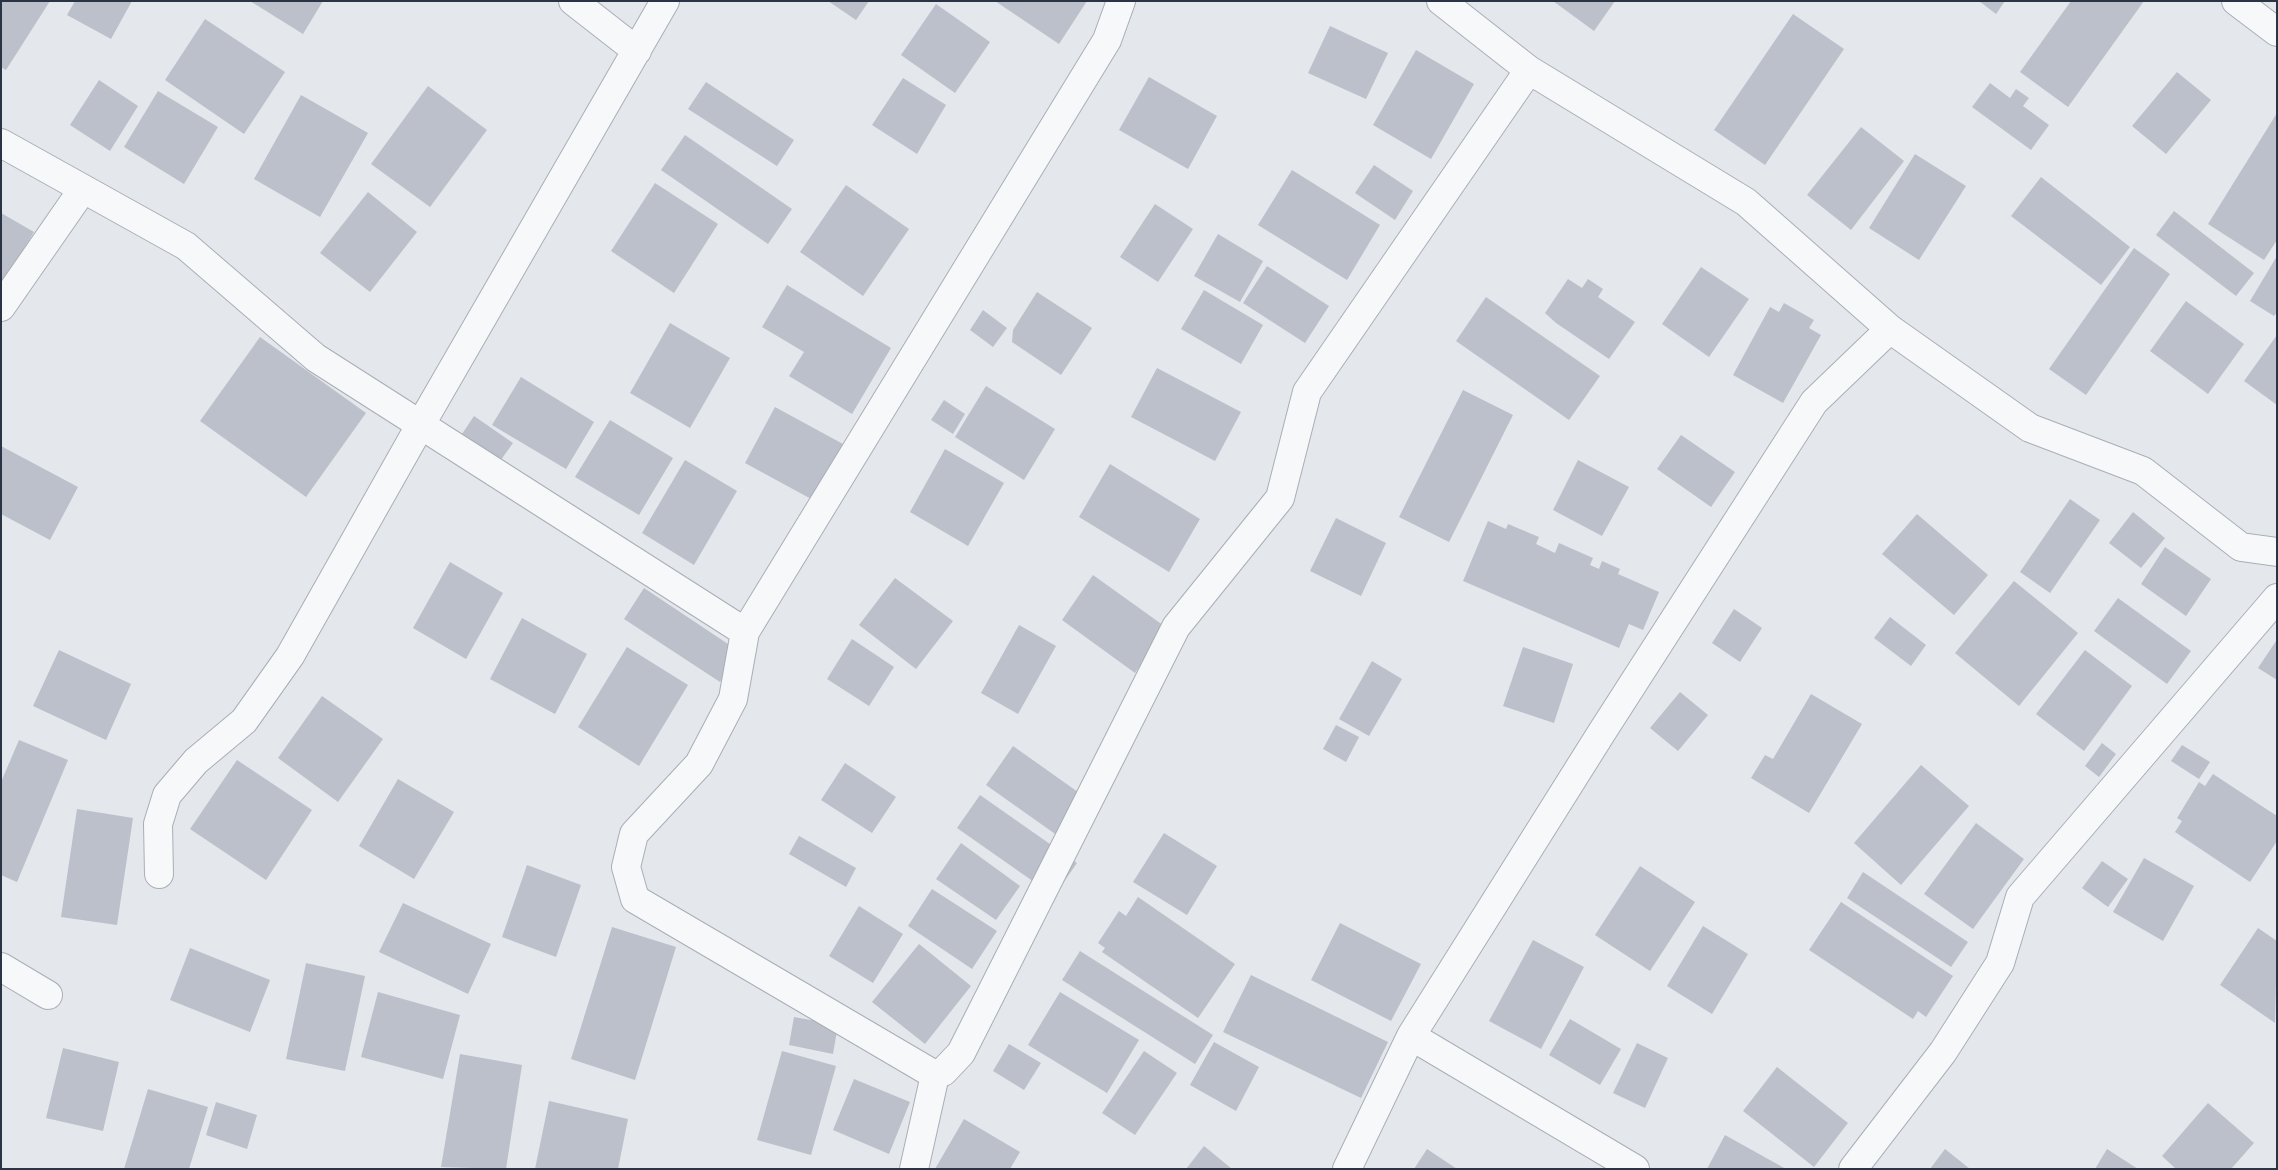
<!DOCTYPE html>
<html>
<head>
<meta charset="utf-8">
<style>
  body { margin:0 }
  #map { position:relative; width:2278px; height:1170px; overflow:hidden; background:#e4e7ec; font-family:Mulish,sans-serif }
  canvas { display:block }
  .frame { position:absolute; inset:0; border:2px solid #2b3445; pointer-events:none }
</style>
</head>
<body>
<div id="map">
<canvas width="2278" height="1170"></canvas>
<div class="frame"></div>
</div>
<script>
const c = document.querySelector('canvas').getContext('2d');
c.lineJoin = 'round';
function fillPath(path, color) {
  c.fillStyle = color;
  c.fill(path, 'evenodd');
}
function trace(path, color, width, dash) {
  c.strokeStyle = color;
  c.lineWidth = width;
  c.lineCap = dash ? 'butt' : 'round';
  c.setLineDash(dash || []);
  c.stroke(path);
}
const building = new Path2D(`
  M1,1H50L6,70L1,67Z
  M75,1H132L111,39L67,15Z
  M250,1H323L303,34Z
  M828,1H869L856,20Z
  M995,1H1087L1059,44Z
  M1553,1H1615L1594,31Z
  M1979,1H2005L1996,14Z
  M2071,1H2144L2068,107L2020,72Z
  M936,4L990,42L955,93L901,55Z
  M1793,14L1844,49L1765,165L1714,130Z
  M205,19L285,72L244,134L165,80Z
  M1330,26L1388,53L1366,99L1308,73Z
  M1416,50L1474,84L1431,159L1373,125Z
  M2177,72L2211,100L2166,154L2132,126Z
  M1149,77L1217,116L1188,169L1119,130Z
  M903,78L946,105L917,154L872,125Z
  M99,80L138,106L110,151L70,125Z
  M706,82L794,140L777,166L688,109Z
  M1990,83L2010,98L2016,89L2029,98L2023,106L2049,125L2031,150L1972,107Z
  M428,86L487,130L430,207L371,164Z
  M158,91L218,127L184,184L124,147Z
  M301,95L368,133L320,217L254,179Z
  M2277,113V240L2264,260L2208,224Z
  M1861,127L1904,161L1851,230L1807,195Z
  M685,135L792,209L768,244L661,170Z
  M1915,154L1966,186L1919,260L1869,228Z
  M1374,165L1413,191L1395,220L1355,193Z
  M1292,170L1380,225L1347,280L1258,225Z
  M2041,177L2130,247L2101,285L2011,216Z
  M655,183L718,224L674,293L611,251Z
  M846,185L909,229L863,296L800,252Z
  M368,192L417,232L370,292L320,253Z
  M1155,204L1193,229L1158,282L1120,257Z
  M2174,211L2254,273L2236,296L2156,235Z
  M1,213L34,232L1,287Z
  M1218,234L1263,261L1240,302L1194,276Z
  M2134,248L2170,274L2086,395L2049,369Z
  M2277,256V312L2274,316L2250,301Z
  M1267,266L1329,306L1305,343L1243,303Z
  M1701,267L1749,299L1709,357L1662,324Z
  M1568,279L1582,288L1588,279L1603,289L1598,297L1635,322L1609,359L1556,323L1545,313Z
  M787,285L891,348L852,414L789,376L804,352L762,327Z
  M1204,290L1263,325L1241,364L1181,329Z
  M1037,292L1092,328L1061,375L1012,342L1013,330Z
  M1486,297L1600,376L1569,420L1456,341Z
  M2186,301L2244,344L2208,394L2150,351Z
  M1784,303L1814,320L1809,328L1821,335L1783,403L1733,375L1770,307L1779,312Z
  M983,310L1007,328L993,347L970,330Z
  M670,323L730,358L690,428L630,393Z
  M2277,335V405L2244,381Z
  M260,337L366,413L306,497L200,421Z
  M1157,368L1241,412L1215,461L1131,417Z
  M521,377L594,422L566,469L492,425Z
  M986,386L1055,429L1024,480L955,437Z
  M1463,390L1513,415L1449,542L1399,517Z
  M944,400L965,414L953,434L931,420Z
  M775,407L843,444L813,500L745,463Z
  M474,416L513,443L498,464L460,437Z
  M610,420L673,458L639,515L575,477Z
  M1681,435L1735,472L1711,507L1657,469Z
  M1,446L78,487L50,540L1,514Z
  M945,449L1004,483L968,546L910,512Z
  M685,460L737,491L694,565L642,533Z
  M1578,460L1629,487L1602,536L1553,510Z
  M1110,464L1200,519L1169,572L1079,517Z
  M2070,499L2100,520L2050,593L2020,572Z
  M2133,512L2165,538L2141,568L2109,543Z
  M1917,514L1988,575L1954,615L1882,554Z
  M1336,518L1386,543L1361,596L1310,571Z
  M1488,521L1506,529L1508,524L1539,537L1536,544L1555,553L1559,543L1593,558L1590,565L1599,569L1602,561L1620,569L1618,574L1659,592L1643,630L1629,624L1619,648L1463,581Z
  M2165,547L2211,579L2186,616L2141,584Z
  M450,562L503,593L466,659L413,628Z
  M1093,575L1167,628L1135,673L1062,620Z
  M895,578L953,621L916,669L859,625Z
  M2014,581L2078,633L2019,706L1955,653Z
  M644,588L740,652L720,682L624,619Z
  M2118,598L2191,651L2167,684L2094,631Z
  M1734,609L1762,628L1740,662L1712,643Z
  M1890,617L1926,645L1911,666L1874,638Z
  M522,618L587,654L555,714L490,679Z
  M1019,625L1056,646L1018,714L981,693Z
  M852,639L894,667L869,706L827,679Z
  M2276,641L2277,642V680L2258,668Z
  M627,647L688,685L639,766L578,727Z
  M1523,647L1573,664L1554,723L1503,706Z
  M59,650L131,684L106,740L33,706Z
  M2085,650L2132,686L2084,751L2036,714Z
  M1372,661L1402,679L1369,736L1339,719Z
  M1680,692L1708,715L1678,751L1650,728Z
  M1811,694L1862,724L1809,813L1751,778L1765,755L1773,759Z
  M322,696L383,739L338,802L278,758Z
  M1336,725L1359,737L1346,762L1323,749Z
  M19,740L68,760L17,882L1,875V782Z
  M2102,743L2116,754L2099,777L2085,766Z
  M2182,745L2210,762L2199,779L2171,761Z
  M1013,746L1085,797L1058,836L986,785Z
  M237,760L312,810L266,880L190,829Z
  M845,763L896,797L872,833L821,800Z
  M1921,765L1969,806L1901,885L1854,843Z
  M2213,774L2277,816V841L2250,882L2175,832L2182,821L2177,818L2199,782L2205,786Z
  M398,779L454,812L414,879L359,846Z
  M980,795L1077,863L1054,896L957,828Z
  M77,809L133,818L117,925L61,917Z
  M1976,823L2024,859L1973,929L1924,894Z
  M1164,833L1217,866L1187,915L1133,882Z
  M799,836L856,868L846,887L789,854Z
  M961,843L1020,886L996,920L936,879Z
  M2144,858L2194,886L2163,941L2113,912Z
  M2102,861L2128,879L2108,907L2082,888Z
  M527,865L581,885L556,957L502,937Z
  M1640,866L1695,902L1650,971L1595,935Z
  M1863,872L1968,942L1951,967L1847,898Z
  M932,889L997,931L972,969L908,926Z
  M1138,897L1235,964L1198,1018L1102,952L1105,948L1098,943L1119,911L1126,916Z
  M1841,902L1953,976L1926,1017L1918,1011L1913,1019L1809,950Z
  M403,903L491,944L468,994L379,952Z
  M859,906L903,934L873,983L829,956Z
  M1340,923L1421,964L1391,1021L1311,980Z
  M1703,926L1748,954L1712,1014L1667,986Z
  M612,927L676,947L635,1080L571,1059Z
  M2258,928L2277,941L2275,1023L2220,985Z
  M1533,940L1584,967L1541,1049L1489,1021Z
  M919,944L971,986L925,1044L872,1002Z
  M190,948L270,980L250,1032L170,1000Z
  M1080,951L1213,1035L1195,1064L1062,980Z
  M306,963L365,976L345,1071L286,1059Z
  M1251,975L1388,1042L1361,1098L1223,1032Z
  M378,992L460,1015L443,1079L361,1057Z
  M1060,992L1139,1040L1107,1093L1028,1045Z
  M794,1017L838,1025L833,1054L789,1045Z
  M1570,1019L1621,1049L1600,1085L1549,1055Z
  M1214,1042L1259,1067L1236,1111L1190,1085Z
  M1637,1043L1668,1058L1645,1108L1613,1093Z
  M1009,1044L1041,1063L1024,1090L993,1071Z
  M63,1048L119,1062L103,1131L46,1118Z
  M782,1051L836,1066L811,1155L757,1140Z
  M1144,1051L1177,1073L1135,1135L1102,1113Z
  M460,1054L522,1065L506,1169L441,1167Z
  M1777,1067L1848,1123L1814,1167L1743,1111Z
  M854,1079L910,1102L889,1154L833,1130Z
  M148,1089L208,1107L189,1169H124Z
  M549,1101L628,1119L618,1169H535Z
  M216,1102L257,1115L247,1149L206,1135Z
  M2208,1103L2254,1143L2231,1169H2176L2162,1156Z
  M964,1119L1020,1152L1010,1169H935Z
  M1725,1135L1786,1169H1707Z
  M1204,1146L1232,1169H1186Z
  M1427,1149L1457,1169H1414Z
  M1945,1149L1970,1169H1930Z
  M2107,1149L2138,1169H2095Z`);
const minor = new Path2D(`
  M573,1L637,51
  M1441,1L1529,70L1746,202L1890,329L2030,428L2143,471L2241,547L2277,552
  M2236,1L2277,32
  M1,143L186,246L316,358L745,632
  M1,307L83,189
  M159,874L158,824L167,795L196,761L244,721L290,656L421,424L665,1
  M1,967L48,995
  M1411,1036L1635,1169
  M935,1075L635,899L626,867L634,834L699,764L733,699L745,632L1107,40L1121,1
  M935,1075L943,1072L961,1053L1176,627L1280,498L1307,392L1529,70
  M914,1169L935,1075
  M1347,1169L1411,1036L1602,732L1814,402L1890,329
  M1853,1169L1943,1052L2000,963L2020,897L2277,598`);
fillPath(building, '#bbc0ca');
trace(minor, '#a9aeb7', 30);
trace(minor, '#f7f8fa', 28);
</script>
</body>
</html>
